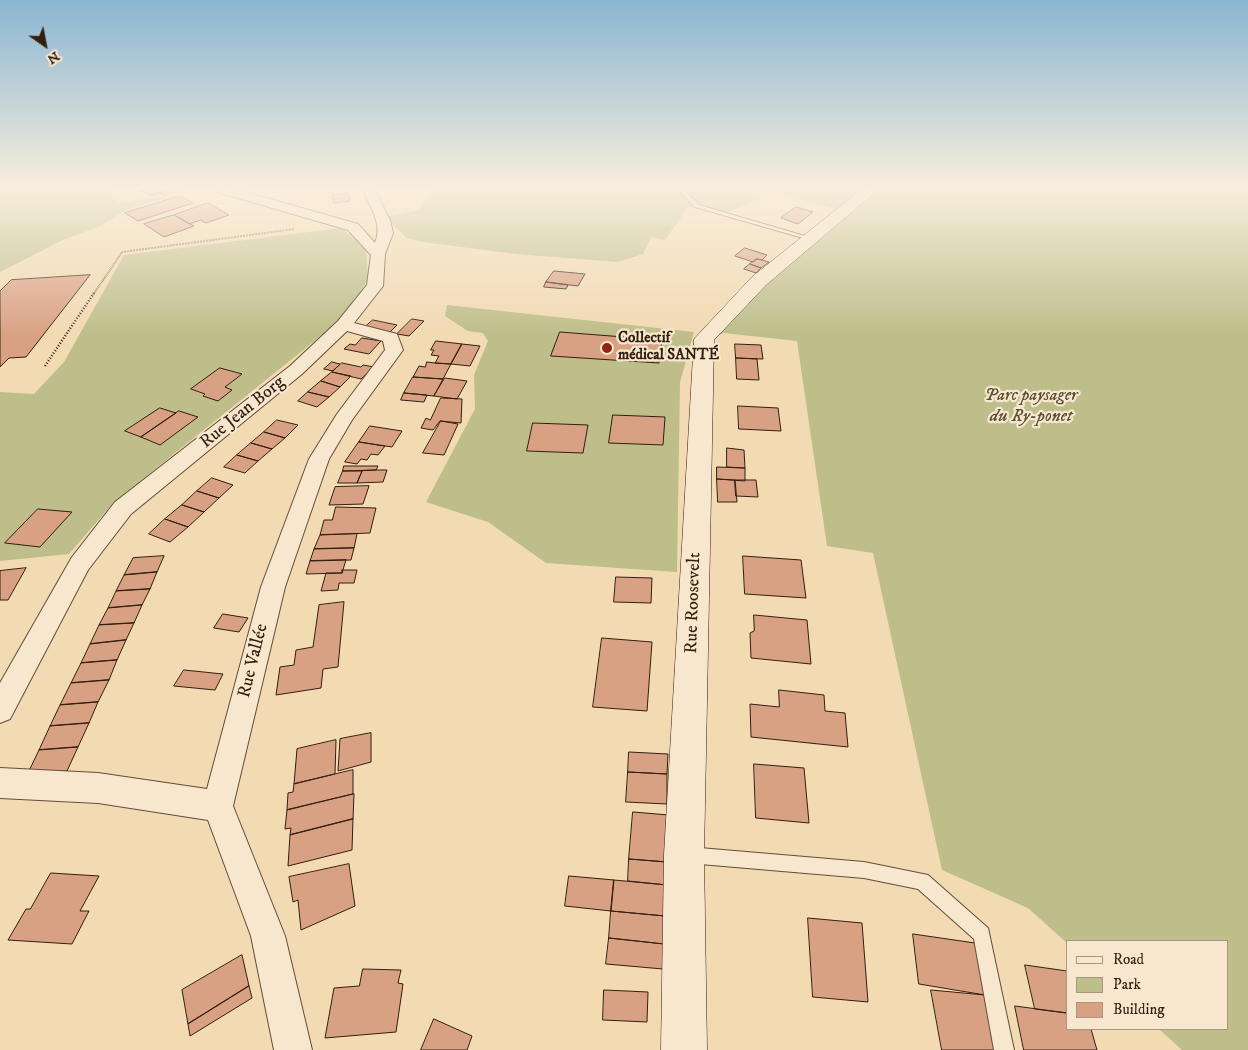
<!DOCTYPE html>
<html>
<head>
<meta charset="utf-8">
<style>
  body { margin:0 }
  #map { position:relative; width:1248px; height:1050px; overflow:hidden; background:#f2dab3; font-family:"IM FELL DW Pica",serif }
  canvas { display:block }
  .legend { position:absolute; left:1066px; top:940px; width:162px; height:90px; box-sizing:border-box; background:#f7e7ce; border:1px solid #a99782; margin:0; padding:6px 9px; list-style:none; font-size:15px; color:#331e0f }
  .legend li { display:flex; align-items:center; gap:10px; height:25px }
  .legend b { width:25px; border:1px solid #a99782 }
  .north { position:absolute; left:20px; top:20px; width:50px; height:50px; -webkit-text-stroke:4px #f7e7ce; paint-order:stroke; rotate:147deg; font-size:14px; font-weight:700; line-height:20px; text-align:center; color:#331e0f }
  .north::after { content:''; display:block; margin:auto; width:18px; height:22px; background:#331e0f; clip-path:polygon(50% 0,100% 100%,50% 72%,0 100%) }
</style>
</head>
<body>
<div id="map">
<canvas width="1248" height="1050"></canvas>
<ul class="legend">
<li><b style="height:6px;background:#f7e7ce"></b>Road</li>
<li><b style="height:14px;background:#bdbe8a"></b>Park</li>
<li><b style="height:14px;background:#d9a183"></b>Building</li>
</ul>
<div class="north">N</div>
</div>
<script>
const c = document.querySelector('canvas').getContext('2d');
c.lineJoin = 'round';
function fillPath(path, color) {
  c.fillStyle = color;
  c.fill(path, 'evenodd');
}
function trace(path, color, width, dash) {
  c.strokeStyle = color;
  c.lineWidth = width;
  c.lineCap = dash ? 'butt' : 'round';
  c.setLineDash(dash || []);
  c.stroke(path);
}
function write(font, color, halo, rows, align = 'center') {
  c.font = font + ' "IM FELL DW Pica",serif';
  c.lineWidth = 4.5;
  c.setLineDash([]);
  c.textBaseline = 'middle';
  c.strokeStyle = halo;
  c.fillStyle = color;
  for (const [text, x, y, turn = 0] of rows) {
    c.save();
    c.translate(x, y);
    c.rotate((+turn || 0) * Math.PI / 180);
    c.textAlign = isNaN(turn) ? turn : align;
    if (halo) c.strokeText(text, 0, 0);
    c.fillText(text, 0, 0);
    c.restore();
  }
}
const green = new Path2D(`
  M0,189H109L116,203L174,195L126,210L98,227L63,240L0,272Z
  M433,189H861L837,209L772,193L726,213L688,207L665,240L651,237L643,254L618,262L515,254L423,242L406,238L386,217L419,210Z
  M874,189H1248V1050H1182L1159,1029H1227V941H1067V943L1028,908L942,870L873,553L827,546L797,341L724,333L704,339Z
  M341,228L366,248L368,279L349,311L312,343L114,502L69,554L0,561V392L34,394L64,362L124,255Z
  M447,305L694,332L680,382L677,572L546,563L488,522L426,502L475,409L474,375L488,341L483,333L468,331L445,316Z`);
const building = new Path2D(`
  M148,189H170L152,196L141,191Z
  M170,189H183L165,195L159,193Z
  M348,193L350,201L334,203L332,195Z
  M180,196L193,203L138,221L125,213Z
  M208,203L229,215L206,223L201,220L189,224L174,215Z
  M796,207L813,212L798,224L781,218Z
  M174,215L194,226L164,237L144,224Z
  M745,248L767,255L762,260L757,259L753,262L735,256Z
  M757,259L762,260L769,262L761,268L750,264Z
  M750,264L761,268L756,273L744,269Z
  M554,271L585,274L578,286L546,282Z
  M90,275L26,357L9,358L0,367V291L11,280Z
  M546,282L568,285L566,289L544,287Z
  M412,319L424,321L409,336L397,334Z
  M373,320L397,325L389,333L365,327Z
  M560,332L662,340L659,363L551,356Z
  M362,338L381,341L369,354L344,349L350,344L355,345Z
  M436,341L462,344L451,364L435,363L439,356L431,355L434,350H431Z
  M462,344L480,346L470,366L451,364Z
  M735,344L761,345L763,359L736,358Z
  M736,358L757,359L759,380L737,379Z
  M332,362L340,364L333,371L324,369Z
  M427,362L435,363L451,364L443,379L413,377L419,366L425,367Z
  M342,363L361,367L363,365L374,367L361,379L332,372Z
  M220,368L242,374L225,387L232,390L218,401L203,396L205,394L191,389Z
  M332,372L351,376L340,387L321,381Z
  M413,377L443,379L434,396L404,393Z
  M445,378L467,381L457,399L434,396Z
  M321,381L340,387L329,397L308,392Z
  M308,392L329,397L317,407L298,401Z
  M404,393L427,395L424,402L401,400Z
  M441,398L462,399L461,423L440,421L433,430L421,428L426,418L430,420Z
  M738,406L778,408L781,431L739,429Z
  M160,408L176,413L141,437L125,431Z
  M179,411L198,417L160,445L141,437Z
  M613,415L665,417L663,445L609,443Z
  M277,420L298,425L285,438L264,432Z
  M441,421L458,424L444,455L423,453Z
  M533,423L588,425L583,453L527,451Z
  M370,426L402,431L392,447L359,442Z
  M264,432L285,438L272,449L251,443Z
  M359,442L378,445L385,446L378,455L371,454L367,460L361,459L357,464L345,462Z
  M251,443L272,449L258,461L237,455Z
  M727,448L744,450L745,468L727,467Z
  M237,455L258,461L245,473L224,467Z
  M344,466H378L376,470L343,471Z
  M717,467L745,468V481L717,479Z
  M376,470H387L383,482L357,483L362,471Z
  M343,471H362L357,483H338Z
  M212,478L233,485L219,498L197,491Z
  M717,479L735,480L737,502H718Z
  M735,480H756L758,497L736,496Z
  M369,486L363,504L329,505L335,487Z
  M197,491L219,498L204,512L182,505Z
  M182,505L204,512L188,527L165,519Z
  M336,507L376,508L370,533L320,535L324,520H332Z
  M38,509L72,512L40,547L5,543Z
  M165,519L188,527L170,542L149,534Z
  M357,534L354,548L314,549L320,535Z
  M354,548L351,560L310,561L314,549Z
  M164,556L157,572L124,575L133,558Z
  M743,556L801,560L806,598L745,594Z
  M346,560L342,573L306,574L310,561Z
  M26,568L8,600H0V571Z
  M342,570H357L354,583H339L338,590L321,591L326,573H342Z
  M157,572L150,589L116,591L124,575Z
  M616,577L652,578L651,603L614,602Z
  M150,589L142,605L108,608L116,591Z
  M344,602L338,667L323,669L321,688L276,695L280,667L294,665L296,650L313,647L319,605Z
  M142,605L134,623L99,625L108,608Z
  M223,614L248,618L239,632L214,628Z
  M754,615L807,620L811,664L751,658L750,633L754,631Z
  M134,623L126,640L90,644L99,625Z
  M602,638L652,642L647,711L593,707Z
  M126,640L117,660L81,663L90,644Z
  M117,660L109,680L71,683L81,663Z
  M184,670L223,674L215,690L174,686Z
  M109,680L98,702L60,705L71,683Z
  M779,690L824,695L825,711L845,713L848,747L751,737L750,704L779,707Z
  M98,702L89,723L50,726L60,705Z
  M89,723L78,747L39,750L50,726Z
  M371,733V762L338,771L340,739Z
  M336,740L335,774L294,784L297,749Z
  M78,747L67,771L27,775L39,750Z
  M629,752L668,754L667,774L628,772Z
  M754,764L804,768L809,823L756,818Z
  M353,770V794L287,810L288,793L293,792L294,784Z
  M628,772L667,774V804L626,802Z
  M354,794L353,819L290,835L291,828L285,829L287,810Z
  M633,812L669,815L667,862L629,859Z
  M353,819L352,850L288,866L290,835Z
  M629,859L667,862V885L628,881Z
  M349,864L355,906L301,930L298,900L293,902L289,877Z
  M51,873L99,876L80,911H89L72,944L8,940L26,909H30Z
  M569,876L614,880L611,911L565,906Z
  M614,880L667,885L665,916L611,911Z
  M611,911L665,916L664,944L609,938Z
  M808,918L862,923L868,1002L813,997Z
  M913,934L975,943L985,995L919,984Z
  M609,938L664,944L663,969L606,964Z
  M242,955L249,986L188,1024L182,990Z
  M1025,965L1067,971V1013L1035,1009Z
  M363,969L401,970L398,983L403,984L396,1032L325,1038L334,988L359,986Z
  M249,986L252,998L190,1036L188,1024Z
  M604,990L648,992L647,1022L603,1020Z
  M931,990L985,995L998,1050H942Z
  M1015,1006L1067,1013V1029H1091L1097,1050H1024Z
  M434,1019L472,1036L467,1050H421Z`);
const pathFar1 = new Path2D(`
  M93,295L122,252L295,229`);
const path = new Path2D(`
  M45,366L94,293`);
const service = new Path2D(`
  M680,189H686L685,191L699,205L815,239L810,240L695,207L680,192Z
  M688,847L864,862L928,875L988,928L1014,1050H994L974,939L918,889L864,878L688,863L682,861L680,855L682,849Z`);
const minor = new Path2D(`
  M215,189H235L358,224L375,243C383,224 370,206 362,189H374L390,220L393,233L385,254L383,286L354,323L397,334L403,350L352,420L329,459L285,587L233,806L285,936L312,1050H274L251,936L208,820L98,803L0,798V768L98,773L207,789L261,587L309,459L337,414L385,350L383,341L347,331L302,374L131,514L88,570L10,719L0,723V683L72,557L115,502L290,366L338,321L367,285L371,255L348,230L217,192Z`);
const secondary = new Path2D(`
  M862,189H879L766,285L714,340L704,855L707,1050H661L664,855L694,339L752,277Z`);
const markers = [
  [607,348,6,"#8f2418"]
];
const farPoinames = [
  ["Collectif",618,339],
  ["médical SANTÉ",618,356]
];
const parkNames = [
  ["Parc paysager",1031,396],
  ["du Ry-ponet",1031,417]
];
const streetNames = [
  ["Rue Jean Borg",243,413,-39],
  ["Rue Roosevelt",694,603,-88],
  ["Rue Vallée",254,661,-76]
];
fillPath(green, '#bdbe8a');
fillPath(building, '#d9a183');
trace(building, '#331e0f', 1);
trace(service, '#634d38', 2);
trace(minor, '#634d38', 2);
trace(secondary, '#331e0f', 1);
trace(pathFar1, '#331e0f', 2, [0.5, 1]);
trace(path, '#331e0f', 2.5, [1, 2]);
fillPath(service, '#f7e7ce');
fillPath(minor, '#f7e7ce');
fillPath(secondary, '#f7e7ce');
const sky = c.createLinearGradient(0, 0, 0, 336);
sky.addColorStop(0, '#89b6d2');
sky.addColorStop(0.56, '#f9eedd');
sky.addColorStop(1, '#f9eedd00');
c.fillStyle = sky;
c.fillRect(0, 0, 1248, 336);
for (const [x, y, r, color] of markers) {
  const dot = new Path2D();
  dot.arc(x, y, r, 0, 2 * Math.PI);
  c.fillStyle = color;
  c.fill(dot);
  trace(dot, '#f7e7ce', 2);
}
write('bold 15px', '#331e0f', '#f7e7ce', farPoinames, 'left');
write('italic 18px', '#5c4e34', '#f7e7ce', parkNames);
write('18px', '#331e0f', '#f7e7ce', streetNames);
</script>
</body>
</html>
